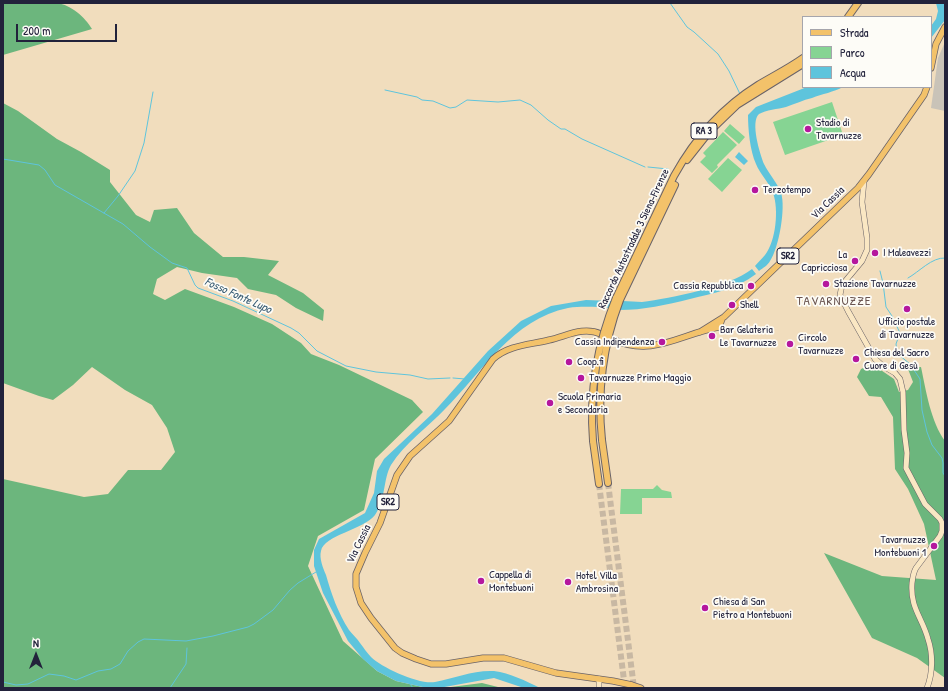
<!DOCTYPE html>
<html>
<head>
<meta charset="utf-8">
<style>
  body { margin:0 }
  #map { position:relative; width:948px; height:691px; overflow:hidden; background:#f1ddbd; font-family:"Patrick Hand",sans-serif }
  canvas { display:block }
  .frame { position:absolute; inset:0; border:4px solid #22223b; pointer-events:none }
  .legend { position:absolute; left:802px; top:16px; width:130px; height:72px; box-sizing:border-box; background:#fdfcf7; border:1px solid #a5a5ac; margin:0; padding:5px 7px; list-style:none; font-size:12px; color:#22223b }
  .legend li { display:flex; align-items:center; gap:8px; height:20px }
  .legend b { width:20px; border:1px solid #a5a5ac }
  .north { position:absolute; left:16px; top:635px; width:40px; height:40px; -webkit-text-stroke:3px #fdfcf7; paint-order:stroke; rotate:0deg; font-size:11px; font-weight:700; line-height:16px; text-align:center; color:#22223b }
  .north::after { content:''; display:block; margin:auto; width:14px; height:18px; background:#22223b; clip-path:polygon(50% 0,100% 100%,50% 72%,0 100%) }
  .scale { position:absolute; left:16px; top:24px; width:101px; height:18px; box-sizing:border-box; border:2px solid #22223b; border-top:0; padding-left:5px; font-size:12px; line-height:14px; white-space:nowrap; color:#22223b; -webkit-text-stroke:3px #fdfcf7; paint-order:stroke }
</style>
</head>
<body>
<div id="map">
<canvas width="948" height="691"></canvas>
<div class="frame"></div>
<ul class="legend">
<li><b style="height:5px;background:#f3c26a"></b>Strada</li>
<li><b style="height:11px;background:#86d493"></b>Parco</li>
<li><b style="height:11px;background:#5ec4dc"></b>Acqua</li>
</ul>
<div class="north">N</div>
<div class="scale">200 m</div>
</div>
<script>
const c = document.querySelector('canvas').getContext('2d');
c.lineJoin = 'round';
function fillPath(path, color) {
  c.fillStyle = color;
  c.fill(path, 'evenodd');
}
function trace(path, color, width, dash) {
  c.strokeStyle = color;
  c.lineWidth = width;
  c.lineCap = dash ? 'butt' : 'round';
  c.setLineDash(dash || []);
  c.stroke(path);
}
function write(font, color, halo, rows, align = 'center') {
  c.font = font + ' "Patrick Hand",sans-serif';
  c.lineWidth = 3.5;
  c.setLineDash([]);
  c.textBaseline = 'middle';
  c.strokeStyle = halo;
  c.fillStyle = color;
  for (const [text, x, y, turn = 0] of rows) {
    c.save();
    c.translate(x, y);
    c.rotate((+turn || 0) * Math.PI / 180);
    c.textAlign = isNaN(turn) ? turn : align;
    if (halo) c.strokeText(text, 0, 0);
    c.fillText(text, 0, 0);
    c.restore();
  }
}
const industrial = new Path2D(`
  M945,42V111L931,108L938,58Z`);
const green = new Path2D(`
  M832,102L843,135L785,155L773,122Z
  M730,124L745,137L739,144L724,131Z
  M723,132L737,145L717,165L718,167L712,173L700,162L706,156L703,153Z
  M728,158L742,170L722,192L708,179Z
  M657,485L662,490L671,492L672,498H642V514H620L621,489H653Z`);
const forest = new Path2D(`
  M3,3C19,3 42,1 57,3C71,5 85,17 92,29L3,55Z
  M3,103L18,111L57,139L81,152L110,170V182L136,215L150,222L154,210L177,208L194,233L223,257H244L279,261L268,275L303,293L324,310L323,321L296,308L276,295L248,289L237,278L202,273L177,267L157,279L153,294L165,300L185,289L234,307L272,324L301,343L311,354L339,365L412,400L423,412L375,459L364,510L318,536L308,566L343,641L377,671L396,681L427,688H3V479L84,497L108,494L128,470H161L175,452L167,428L152,405L125,390L92,367L73,385L53,400L39,396L3,383Z
  M872,364L894,379L899,392L908,390L913,382L908,369L921,367C926,391 931,422 945,441V678L917,658L872,638L824,553L882,576L936,580L924,524L908,489L895,469L893,417L881,397L869,396L857,377L861,369Z
  M482,683L502,688H443Z`);
const water = new Path2D(`
  M936,3H945V20L931,38V26L936,19L938,11Z
  M807,87H843C834,92 822,94 812,98C803,100 795,104 786,107C778,109 766,110 759,114C750,122 760,154 764,164C769,174 777,182 781,193C786,207 779,248 770,261C768,265 763,268 759,271L755,266C758,262 762,259 765,255C776,241 779,209 773,193C769,182 760,174 756,164C750,151 748,129 748,115L756,107Z
  M739,152L748,161L744,165L735,157Z
  M752,269L756,274C736,289 714,293 690,299C666,305 644,310 619,310L623,301C629,301 636,302 642,302C671,298 729,287 752,269Z
  M586,300L613,301L610,308C597,307 582,306 568,308C513,319 482,372 445,409C429,426 404,444 391,465C383,479 386,499 375,515C363,530 324,535 321,551C319,558 323,568 326,575C331,593 338,613 349,630C352,634 357,638 360,643C364,648 367,653 371,657C382,668 420,685 435,682C455,678 473,670 494,671C510,673 526,681 540,688H524L494,678L439,688H427L396,681L377,671L363,659L348,641L335,616L323,593L314,566V550L319,539L365,513L374,493L377,471L384,459L432,414L488,351L521,321L551,306Z`);
const stream = new Path2D(`
  M670,3L687,27L694,32L718,54L729,71L740,94
  M385,90L417,97L422,100L433,101L450,108L456,107L467,100L498,102L520,100L531,105L548,120L561,129H565L582,139L645,167
  M3,159L39,165L45,170L55,185L123,224L150,247L172,263L187,268L195,285L198,288L233,301L291,328L299,333L317,351L346,366L376,372L410,375L428,379L450,378
  M648,167L668,169
  M104,213L118,196L135,171L144,143L153,92
  M880,271L883,283L886,307L892,316L900,333L896,344L897,351L899,355L910,364L920,379L922,410L927,432L932,445L942,458L943,463V473L945,476
  M908,278C919,272 932,257 945,258
  M453,378L465,379
  M3,682L16,685L28,684L49,674L64,676L76,680L98,671L111,669L120,664L128,651L138,642L144,639L186,641L213,636L248,627L254,624L273,610L290,590L298,583L316,572
  M410,684L413,688
  M170,688L186,664L187,648`);
const highwayTunnel = new Path2D(`
  M608,483L634,688
  M599,484L625,688`);
const secondary = new Path2D(`
  M864,181L862,202L867,238V250L862,261L842,285L840,295L848,311L875,359L883,366L895,373L900,379L903,392L904,430L907,453L906,468L925,504L940,519L942,523V531L940,536L916,568C913,573 913,577 912,583C910,608 922,617 928,639C933,654 933,673 927,688
  M599,679V688`);
const primary = new Path2D(`
  M931,68L936,44L945,27
  M700,332L724,317L858,188L869,174L924,95L927,87
  M601,334C583,326 567,336 549,340C529,345 509,345 493,359L449,421L410,456L397,475L380,523L365,553L356,574V587L361,603L371,618L395,648L402,653L416,659L431,664H446L483,658H504L556,673L613,681L632,685L641,688
  M612,339C653,358 680,334 719,327L722,319`);
const highway = new Path2D(`
  M848,17L858,3
  M687,160L710,131L737,105L803,64
  M616,298L674,176C695,138 721,108 758,85C773,76 789,68 803,58
  M620,300L675,185
  M602,440L608,483
  M593,441L599,484`);
const highwayBridge = new Path2D(`
  M602,440C597,392 603,345 620,300
  M593,441C589,391 597,344 616,298`);
const markers = [
  [808,129,4,"#b5179e"],
  [755,190,4,"#b5179e"],
  [875,253,4,"#b5179e"],
  [855,261,4,"#b5179e"],
  [826,284,4,"#b5179e"],
  [751,286,4,"#b5179e"],
  [732,305,4,"#b5179e"],
  [907,309,4,"#b5179e"],
  [712,336,4,"#b5179e"],
  [662,342,4,"#b5179e"],
  [790,344,4,"#b5179e"],
  [856,359,4,"#b5179e"],
  [569,362,4,"#b5179e"],
  [581,378,4,"#b5179e"],
  [550,403,4,"#b5179e"],
  [934,546,4,"#b5179e"],
  [481,581,4,"#b5179e"],
  [568,582,4,"#b5179e"],
  [705,608,4,"#b5179e"]
];
const shields = [
  [704,131,26],
  [788,256,22],
  [388,502,22]
];
const shieldNames = [
  ["RA 3",704,131],
  ["SR2",788,256],
  ["SR2",388,502]
];
const poiNames = [
  ["Stadio di",816,123],
  ["Tavarnuzze",816,136],
  ["Terzotempo",763,190],
  ["I Maleavezzi",883,253],
  ["La",847,255,"right"],
  ["Capricciosa",847,268,"right"],
  ["Stazione Tavarnuzze",834,284],
  ["Cassia Repubblica",743,286,"right"],
  ["Shell",740,305],
  ["Ufficio postale",907,322,"center"],
  ["di Tavarnuzze",907,335,"center"],
  ["Bar Gelateria",720,330],
  ["Le Tavarnuzze",720,343],
  ["Circolo",798,338],
  ["Tavarnuzze",798,351],
  ["Cassia Indipendenza",654,342,"right"],
  ["Chiesa del Sacro",864,353],
  ["Cuore di Gesù",864,366],
  ["Coop.fi",577,362],
  ["Tavarnuzze Primo Maggio",589,378],
  ["Scuola Primaria",558,397],
  ["e Secondaria",558,410],
  ["Tavarnuzze",926,540,"right"],
  ["Montebuoni 1",926,553,"right"],
  ["Cappella di",489,575],
  ["Montebuoni",489,588],
  ["Hotel Villa",576,576],
  ["Ambrosina",576,589],
  ["Chiesa di San",713,602],
  ["Pietro a Montebuoni",713,615]
];
const streetNames = [
  ["Via Cassia",828,203,-44],
  ["Raccordo Autostradale 3 Siena-Firenze",634,239,-65],
  ["Via Cassia",359,544,-64]
];
const waterNames = [
  ["Fosso Fonte Lupo",238,296,24]
];
const quarterNames = [
  ["TAVARNUZZE",834,302]
];
fillPath(industrial, '#c9c3b8');
fillPath(green, '#86d493');
fillPath(forest, '#6cb67d');
fillPath(water, '#5ec4dc');
trace(stream, '#5ec4dc', 1);
trace(highwayTunnel, '#c8b8a3', 6, [6, 3]);
trace(secondary, '#6a6368', 6);
trace(primary, '#6a6368', 7);
trace(highway, '#6a6368', 8);
trace(secondary, '#fae7c3', 5);
trace(primary, '#f3c26a', 5.5);
trace(highway, '#f3c26a', 6);
trace(highwayBridge, '#6a6368', 8, []);
trace(highwayBridge, '#f3c26a', 6);
for (const [x, y, r, color] of markers) {
  const dot = new Path2D();
  dot.arc(x, y, r, 0, 2 * Math.PI);
  c.fillStyle = color;
  c.fill(dot);
  trace(dot, '#fdfcf7', 1.5);
}
for (const [x, y, w] of shields) {
  const box = new Path2D();
  box.roundRect(x - w / 2, y - 8, w, 16, 3);
  c.fillStyle = '#fdfcf7';
  c.fill(box);
  trace(box, '#22223b', 1);
}
write('bold 10px', '#22223b', null, shieldNames);
write('11px', '#22223b', '#fdfcf7', poiNames, 'left');
write('11px', '#22223b', '#fdfcf7', streetNames);
write('italic 12px', '#375b73', '#fdfcf7', waterNames);
c.letterSpacing = '1px';
write('13px', '#6b5551', '#fdfcf7', quarterNames);
c.letterSpacing = '0px';
</script>
</body>
</html>
